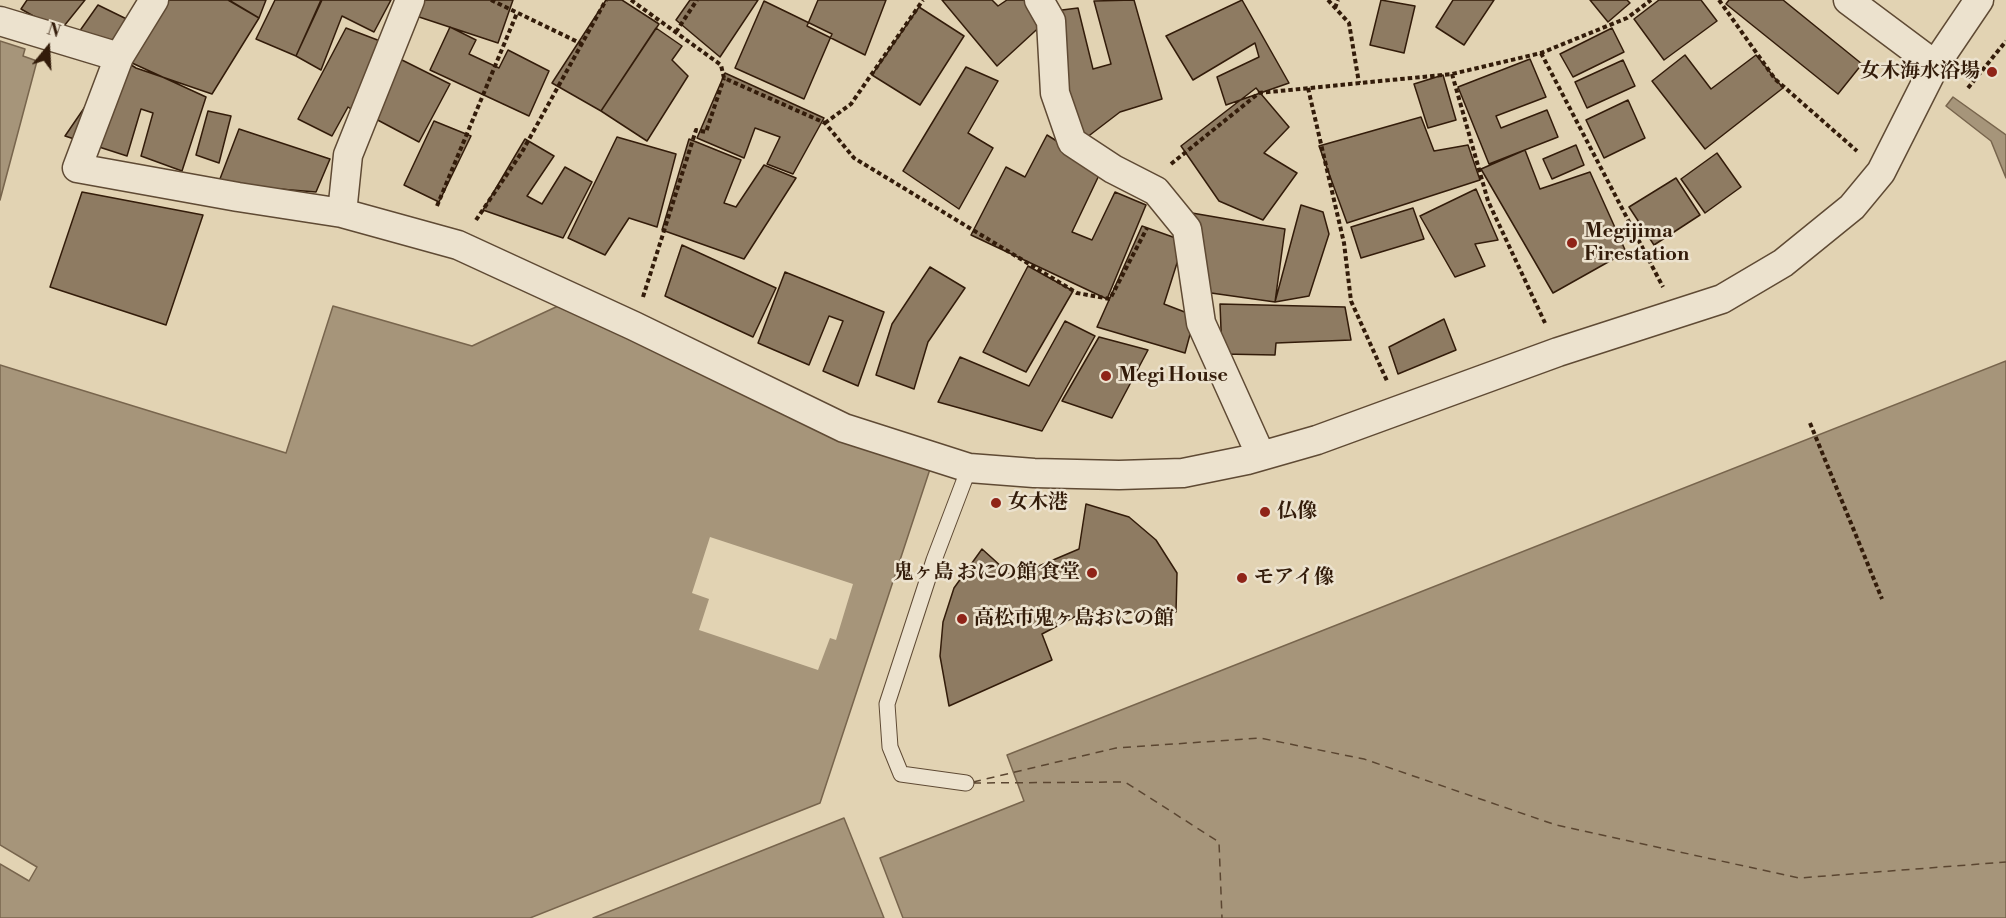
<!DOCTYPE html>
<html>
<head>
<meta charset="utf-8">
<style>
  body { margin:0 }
  #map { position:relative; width:2006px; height:918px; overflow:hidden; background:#e2d3b3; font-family:"Libre Bodoni",serif }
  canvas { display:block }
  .north { position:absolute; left:18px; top:18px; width:60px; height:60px; -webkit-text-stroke:4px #ece2ce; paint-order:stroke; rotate:18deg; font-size:16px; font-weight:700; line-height:24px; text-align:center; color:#331c0a }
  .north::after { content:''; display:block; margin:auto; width:21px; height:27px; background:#331c0a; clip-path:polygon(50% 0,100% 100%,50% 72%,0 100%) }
</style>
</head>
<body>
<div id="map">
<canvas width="2006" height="918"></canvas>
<div class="north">N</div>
</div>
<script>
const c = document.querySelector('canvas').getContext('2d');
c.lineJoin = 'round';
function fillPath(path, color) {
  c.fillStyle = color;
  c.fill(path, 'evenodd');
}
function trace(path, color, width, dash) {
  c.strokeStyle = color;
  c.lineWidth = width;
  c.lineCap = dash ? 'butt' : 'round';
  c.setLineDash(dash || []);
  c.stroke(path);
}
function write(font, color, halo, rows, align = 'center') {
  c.font = font + ' "Libre Bodoni","Noto Serif JP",serif';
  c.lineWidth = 5;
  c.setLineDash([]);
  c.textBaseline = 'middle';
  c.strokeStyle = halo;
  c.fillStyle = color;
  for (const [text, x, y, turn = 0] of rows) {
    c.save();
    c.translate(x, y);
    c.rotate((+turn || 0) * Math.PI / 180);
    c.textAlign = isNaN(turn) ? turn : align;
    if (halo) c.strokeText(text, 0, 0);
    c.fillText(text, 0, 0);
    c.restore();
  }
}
const water = new Path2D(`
  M0,41L25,49L23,56L37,61L0,200Z
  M1953,97L2006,135V178L1991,141L1946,106Z
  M571,300L933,460L820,803L530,918H0V864L29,881L37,867L0,845V365L286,453L333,306L472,346Z
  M2006,361V918H903L880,858L1024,801L1007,755Z
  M844,818L884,918H593Z`);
const pier = new Path2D(`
  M710,537L853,584L836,640L830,638L818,670L699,630L709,599L692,593Z`);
const ferry = new Path2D(`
  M973,782L1116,748L1260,738L1364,759L1556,825L1799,878L2006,862
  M973,783L1125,782L1219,842L1222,918`);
const building = new Path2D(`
  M27,0H85L60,31L21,9Z
  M140,0H228L259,18L212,94L136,68L79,32L98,5L145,28Z
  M229,0H266L259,18Z
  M275,0H321L296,56L256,39Z
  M322,0H391L374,32L342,16L321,70L296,56Z
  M416,0H513L498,43L410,14Z
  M606,0H622L659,24L601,111L552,83Z
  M690,0H758L720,57L676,20Z
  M818,0H886L865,55L807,26Z
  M942,0H992L998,6L1007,0H1029L1046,21L997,66Z
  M1134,0L1162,99L1120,112L1086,138L1063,90L1054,11L1078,8L1093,69L1111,64L1094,1Z
  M1242,0L1289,83L1226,105L1217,77L1259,57L1255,43L1193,80L1166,36Z
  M1381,0L1415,6L1404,53L1370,45Z
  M1453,0H1494L1464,45L1436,27Z
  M1590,0H1627L1630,3L1608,22Z
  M1659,0H1701L1717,21L1664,60L1634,19Z
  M1729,0H1783L1862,64L1838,94L1726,4Z
  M764,1L832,34L804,99L735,68Z
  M919,7L964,36L920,105L872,75Z
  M450,27L476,40L469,54L499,68L508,50L549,71L529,116L430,70Z
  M346,28L388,44L357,113L348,107L332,136L298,119Z
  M656,28L682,46L672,60L688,76L647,141L601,111Z
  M1612,28L1624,52L1573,77L1560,54Z
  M1685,55L1711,89L1756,55L1783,88L1705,149L1652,81Z
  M119,57L206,97L182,171L141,156L153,113L141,109L127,156L65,136Z
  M400,59L450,84L419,142L372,117Z
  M1530,59L1546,97L1496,116L1501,128L1547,110L1558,137L1489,164L1458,87Z
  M1623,60L1635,86L1587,108L1575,82Z
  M966,67L998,81L968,133L993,148L959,209L903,171Z
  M725,73L824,118L793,174L767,164L780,137L755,128L744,158L697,138Z
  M1443,75L1456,120L1428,128L1414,84Z
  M1256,88L1289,127L1264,153L1297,173L1263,220L1219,201L1181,146Z
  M1628,100L1645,138L1604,158L1586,120Z
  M208,111L231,116L219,163L196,155Z
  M1421,117L1434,151L1468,145L1480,180L1347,223L1319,146Z
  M434,121L471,136L439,202L404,185Z
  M239,129L330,159L316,192L218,184Z
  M1047,135L1102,169L1072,232L1092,240L1115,192L1146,205L1107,299L971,235L1006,167L1025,177Z
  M617,137L676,154L657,227L629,218L605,255L568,238Z
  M525,139L554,156L527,196L542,204L565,167L592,182L563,238L483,210Z
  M689,139L741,160L724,203L736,207L764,165L796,178L744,259L662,230Z
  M1576,145L1584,165L1552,179L1543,159Z
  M1525,150L1540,189L1590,172L1626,252L1553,293L1481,169Z
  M1717,153L1741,187L1705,213L1681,179Z
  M1676,178L1700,215L1654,245L1629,207Z
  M1476,189L1498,240L1475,244L1485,266L1455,277L1420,216Z
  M82,192L203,215L166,325L50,287Z
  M1301,205L1323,212L1329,234L1309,296L1275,302Z
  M1413,208L1424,239L1361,258L1351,227Z
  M1192,213L1285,229L1275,302L1204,292Z
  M1142,226L1184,241L1164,304L1195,316L1185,353L1097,327Z
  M682,245L776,288L753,337L665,296Z
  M1028,266L1073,291L1026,372L983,352Z
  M930,267L965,288L928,342L914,389L876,375L892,324Z
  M785,272L884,312L858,386L823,371L843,321L829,316L809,365L758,343Z
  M1220,304L1345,307L1351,340L1276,343L1275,355L1222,354Z
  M1444,319L1456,350L1398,374L1389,347Z
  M1065,321L1095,336L1042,431L938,402L960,357L1029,386Z
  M1099,337L1148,350L1112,418L1062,401Z
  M1086,504L1129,517L1156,540L1177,573L1176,612L1082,613L1042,634L1052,660L949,706L940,656L943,622L954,588L982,549L1013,577L1079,549Z`);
const path = new Path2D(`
  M491,0L582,44
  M631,0L721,65L724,78L825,123L854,158L1077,293L1110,299L1147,228
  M1328,0L1349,23L1359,83
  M1719,0L1775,79L1857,151
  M1335,8L1338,0
  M676,32L697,0
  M1541,53L1663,287
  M1452,74L1488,201L1545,323
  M1308,88L1344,243L1351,301L1387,381
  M1968,88L2006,41
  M825,123L851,104L923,0
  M1171,164L1259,93L1452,74L1541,53L1627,18L1651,0
  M437,206L517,13
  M476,220L522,152L606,0
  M643,297L696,130L706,132L724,78
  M1810,423L1882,599`);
const service = new Path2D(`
  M966,783L901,774L890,747L887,704L934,560L969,468`);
const minor = new Path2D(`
  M1039,0L1051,21L1055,93L1072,142L1113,169L1156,191L1187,229L1201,323L1261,456
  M0,21L119,57L77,168L238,197L342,213L458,245L634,326L844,428L969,468L1034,473L1119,475L1183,473L1247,460L1317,440L1558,352L1722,299L1783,263L1852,207L1881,172L1935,65L1848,0
  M119,57L154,0
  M1935,65L1979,0
  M342,213L348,155L410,0`);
const markers = [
  [1992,72,6,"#8f2418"],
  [1572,243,6,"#8f2418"],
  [1106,376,6,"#8f2418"],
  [996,503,6,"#8f2418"],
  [1265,512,6,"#8f2418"],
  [1092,573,6,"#8f2418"],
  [1242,578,6,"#8f2418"],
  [962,619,6,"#8f2418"]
];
const poiNames = [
  ["女木海水浴場",1980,72,"right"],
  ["Megijima",1584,232],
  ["Firestation",1584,255],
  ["Megi House",1118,376],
  ["女木港",1008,503],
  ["仏像",1277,512],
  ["鬼ヶ島 おにの館 食堂",1080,573,"right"],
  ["モアイ像",1254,578],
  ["高松市鬼ヶ島おにの館",974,619]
];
fillPath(water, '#a6957a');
trace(water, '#78654d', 1.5);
fillPath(pier, '#e2d3b3');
trace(ferry, '#5b4631', 1.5, [8, 6]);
fillPath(building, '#8e7b62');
trace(building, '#331c0a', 1.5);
trace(service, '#5f4a34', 17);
trace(minor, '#5f4a34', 31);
trace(path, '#331c0a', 4, [4.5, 3]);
trace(service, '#ece2ce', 15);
trace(minor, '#ece2ce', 28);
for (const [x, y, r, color] of markers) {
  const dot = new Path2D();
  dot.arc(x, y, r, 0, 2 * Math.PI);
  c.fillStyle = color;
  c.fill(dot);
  trace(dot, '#ece2ce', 2);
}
write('bold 20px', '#331c0a', '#ece2ce', poiNames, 'left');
</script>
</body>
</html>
